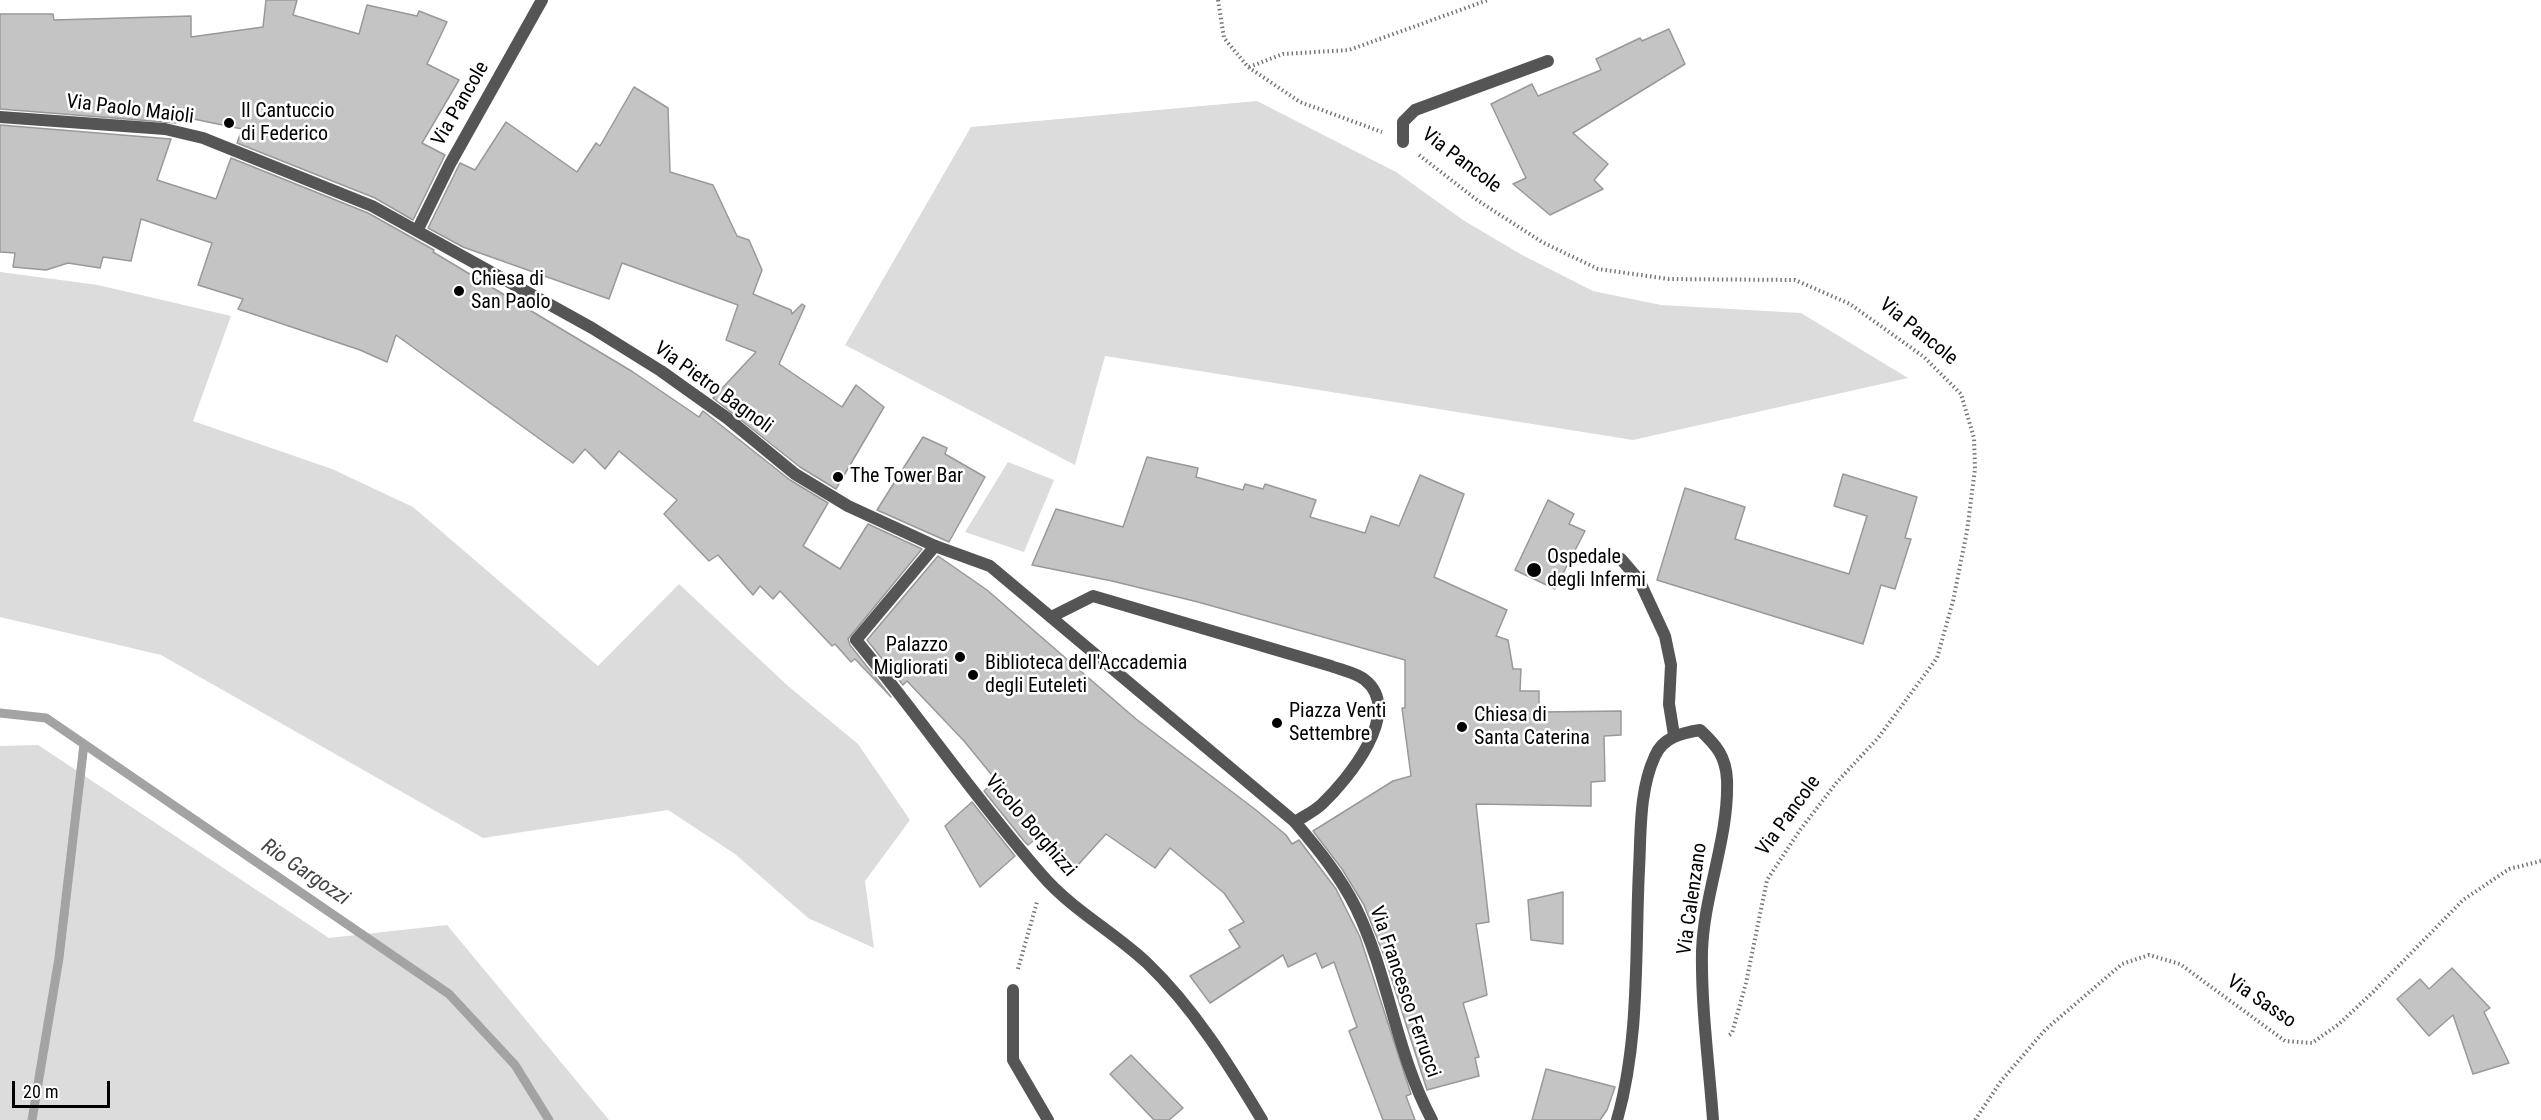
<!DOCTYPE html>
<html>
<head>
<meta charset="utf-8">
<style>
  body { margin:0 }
  #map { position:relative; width:2541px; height:1120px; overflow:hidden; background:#fff; font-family:"Roboto Condensed",sans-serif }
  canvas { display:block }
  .scale { position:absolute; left:12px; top:1081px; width:98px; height:27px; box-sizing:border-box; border:3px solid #000; border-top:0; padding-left:8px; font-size:18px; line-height:21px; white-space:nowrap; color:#000; -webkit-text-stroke:4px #fff; paint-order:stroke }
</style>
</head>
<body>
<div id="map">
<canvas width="2541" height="1120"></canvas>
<div class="scale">20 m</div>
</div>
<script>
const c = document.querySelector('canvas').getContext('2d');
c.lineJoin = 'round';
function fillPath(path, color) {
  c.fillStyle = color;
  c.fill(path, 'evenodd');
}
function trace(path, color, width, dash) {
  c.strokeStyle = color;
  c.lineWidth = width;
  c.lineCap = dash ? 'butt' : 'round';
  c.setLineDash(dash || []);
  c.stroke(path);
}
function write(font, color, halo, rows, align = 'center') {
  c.font = font + ' "Roboto Condensed",sans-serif';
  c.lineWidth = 5;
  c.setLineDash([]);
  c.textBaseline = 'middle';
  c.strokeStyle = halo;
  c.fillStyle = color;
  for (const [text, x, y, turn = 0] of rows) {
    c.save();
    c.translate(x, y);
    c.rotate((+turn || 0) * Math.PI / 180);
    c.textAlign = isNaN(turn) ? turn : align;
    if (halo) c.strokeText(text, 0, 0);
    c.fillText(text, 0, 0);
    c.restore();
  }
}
const green = new Path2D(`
  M1257,101L1396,172L1463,220L1522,255L1593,291L1661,305L1801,313L1908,378L1633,440L1105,356L1075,465L845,345L971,127Z
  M0,272L98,285L231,316L193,421L332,469L413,507L598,666L679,584L788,686L858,744L910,820L865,881L874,948L808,918L735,854L668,810L483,838L161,655L0,617Z
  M1008,462L1054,480L1024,552L965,532Z
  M38,745L329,938L447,925L609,1120H0V746Z`);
const stream = new Path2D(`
  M0,713L46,718L449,994L515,1065L549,1120
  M32,1120L59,958L84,744`);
const building = new Path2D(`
  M266,0H297L293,15L359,34L367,5L417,16L419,11L447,22L427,64L459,80L422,143L445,155L413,220L375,198L237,143L242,129L179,116L176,123L0,109V14H53L54,20L191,16V37L263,27Z
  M1669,29L1685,64L1573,133L1608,164L1594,180L1603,189L1550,215L1513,184L1526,178L1491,104L1532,84L1538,96L1601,70L1596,59L1640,38L1642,41Z
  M634,87L668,108L670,172L713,185L737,236L749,240L762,270L753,294L791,310L792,314L802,304L805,306L779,364L842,407L856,385L884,407L836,489L800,467L713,398L756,352L726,340L738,305L622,263L609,299L463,247L428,228L460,163L475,170L506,122L577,172L596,143L600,146Z
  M0,125L171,139L157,180L216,199L231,158L368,213L434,250L433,252L633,372L699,417L703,411L790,480L828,503L803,546L840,569L868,524L922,549L848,639L850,645L891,697L855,659L851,662L835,644L832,646L780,591L773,599L760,586L753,595L718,555L709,561L664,514L677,500L619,451L605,469L585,449L573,463L396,335L387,362L360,350L238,309L243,299L198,285L212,243L141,219L131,261L103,257L100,268L68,263L46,270L13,267L15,253L0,252Z
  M923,437L947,448L945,454L985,477L949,542L877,510Z
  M1147,457L1198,468L1196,477L1243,490L1245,484L1263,489L1265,484L1316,500L1310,517L1365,533L1371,516L1399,526L1420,475L1464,494L1434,577L1507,610L1496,636L1508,640L1513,669H1521L1520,691H1539V712L1621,711V735L1604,736L1605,781L1591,782V806L1476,804L1489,922L1476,924L1487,995L1463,1003L1479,1057L1475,1058L1479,1076L1427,1090L1385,958L1364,905L1342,869L1313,831L1393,781L1411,776L1402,708H1405V660L1198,602L1112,581L1032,565L1056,509L1123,527Z
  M1843,474L1917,497L1905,538L1911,539L1895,589L1881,585L1863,644L1657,580L1685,488L1745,507L1735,539L1849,574L1867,516L1834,506Z
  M1548,500L1574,514L1569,524L1585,531L1555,589L1515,570Z
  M938,556L987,590L1136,719L1256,810L1286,835L1292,844L1299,840L1336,889L1360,937L1411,1094L1406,1096L1415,1120H1383L1349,1031L1357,1027L1334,962L1322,968L1316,953L1288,967L1283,955L1210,1003L1190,976L1240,947L1229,930L1244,922L1224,893L1170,848L1155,868L1106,834L1068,876L1048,855L1038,837L1028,845L1024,841L984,791L996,780L964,741L907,681L903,685L867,640Z
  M972,802L1015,856L980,887L945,826Z
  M1563,892V944L1531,940L1528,900Z
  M2452,968L2490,1008L2484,1012L2509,1063L2473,1074L2453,1015L2429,1036L2397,999L2420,979L2429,989Z
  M1131,1055L1183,1108L1169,1120H1154L1110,1074Z
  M1546,1069L1615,1087L1607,1110L1600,1120H1532Z`);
const path = new Path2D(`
  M1218,0L1224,38L1248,67L1300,102L1382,132
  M1249,67L1283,54L1349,50L1488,0
  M1419,155L1477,200L1542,242L1598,269L1669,279L1795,280L1850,304L1924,357L1961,394L1974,438L1975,469L1967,531L1953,601L1937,658L1878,738L1837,782L1800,830L1767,880L1746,983L1732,1033L1727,1037
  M1018,969L1037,902
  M1975,1120L2001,1081L2045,1030L2122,964L2149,955L2180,964L2285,1041L2312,1043L2339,1024L2373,992L2463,900L2509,869L2541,861`);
const service = new Path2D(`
  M1403,142V122L1415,110L1548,61
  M1621,559L1639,580L1665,636L1671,665L1669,704L1674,735`);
const minor = new Path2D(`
  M418,229L450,164L542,0
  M935,546L856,640C920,717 976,800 1042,875C1071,909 1114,932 1147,963C1194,1008 1229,1065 1262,1120
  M1051,617L1093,596L1331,666C1341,670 1357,673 1365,680C1405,712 1346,781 1322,804C1315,811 1304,816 1295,822
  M1013,990V1060L1048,1120`);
const tertiary = new Path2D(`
  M0,117L165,129L203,138L372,206L592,328L661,371L727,418L795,474L848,506L935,546L990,566L1295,822C1318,849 1340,876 1356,908C1389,976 1396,1054 1432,1120
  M1617,1120C1640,1039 1635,952 1639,869C1641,833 1639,790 1655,756C1663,737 1682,733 1700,730C1716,745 1726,756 1727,780C1729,838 1704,893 1702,951C1701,1006 1709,1065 1713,1120`);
const markers = [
  [229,123,6,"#000"],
  [459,291,6,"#000"],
  [838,477,6,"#000"],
  [1534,570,8,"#000"],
  [960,657,6,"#000"],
  [973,675,6,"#000"],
  [1277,723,6,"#000"],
  [1462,727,6,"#000"]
];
const streetNames = [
  ["Via Pancole",461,104,-60],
  ["Via Paolo Maioli",130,110,7],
  ["Via Pancole",1461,161,37],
  ["Via Pancole",1918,332,39],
  ["Via Pietro Bagnoli",713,388,36],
  ["Via Pancole",1789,816,-54],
  ["Vicolo Borghizzi",1030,826,49],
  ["Via Calenzano",1693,899,-82],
  ["Via Francesco Ferrucci",1404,992,71],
  ["Via Sasso",2261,1002,34]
];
const poiNames = [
  ["Il Cantuccio",241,112],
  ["di Federico",241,135],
  ["Chiesa di",471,280],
  ["San Paolo",471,303],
  ["The Tower Bar",850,477],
  ["Ospedale",1547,558],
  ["degli Infermi",1547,581],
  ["Palazzo",948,646,"right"],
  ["Migliorati",948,669,"right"],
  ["Biblioteca dell'Accademia",985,664],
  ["degli Euteleti",985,687],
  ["Piazza Venti",1289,712],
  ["Settembre",1289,735],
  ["Chiesa di",1474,716],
  ["Santa Caterina",1474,739]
];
const waterNames = [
  ["Rio Gargozzi",305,873,34]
];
fillPath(green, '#dcdcdc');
trace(stream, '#a3a3a3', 9);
fillPath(building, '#c4c4c4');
trace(building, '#999', 1.5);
trace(path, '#777', 4, [1.5, 3]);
trace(service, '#555', 12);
trace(minor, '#555', 12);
trace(tertiary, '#555', 12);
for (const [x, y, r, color] of markers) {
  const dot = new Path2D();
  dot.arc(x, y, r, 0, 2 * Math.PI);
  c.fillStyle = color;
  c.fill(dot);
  trace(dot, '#fff', 2);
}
write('20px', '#000', '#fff', streetNames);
write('20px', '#000', '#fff', poiNames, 'left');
write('italic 21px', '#444', '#fff', waterNames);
</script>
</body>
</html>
